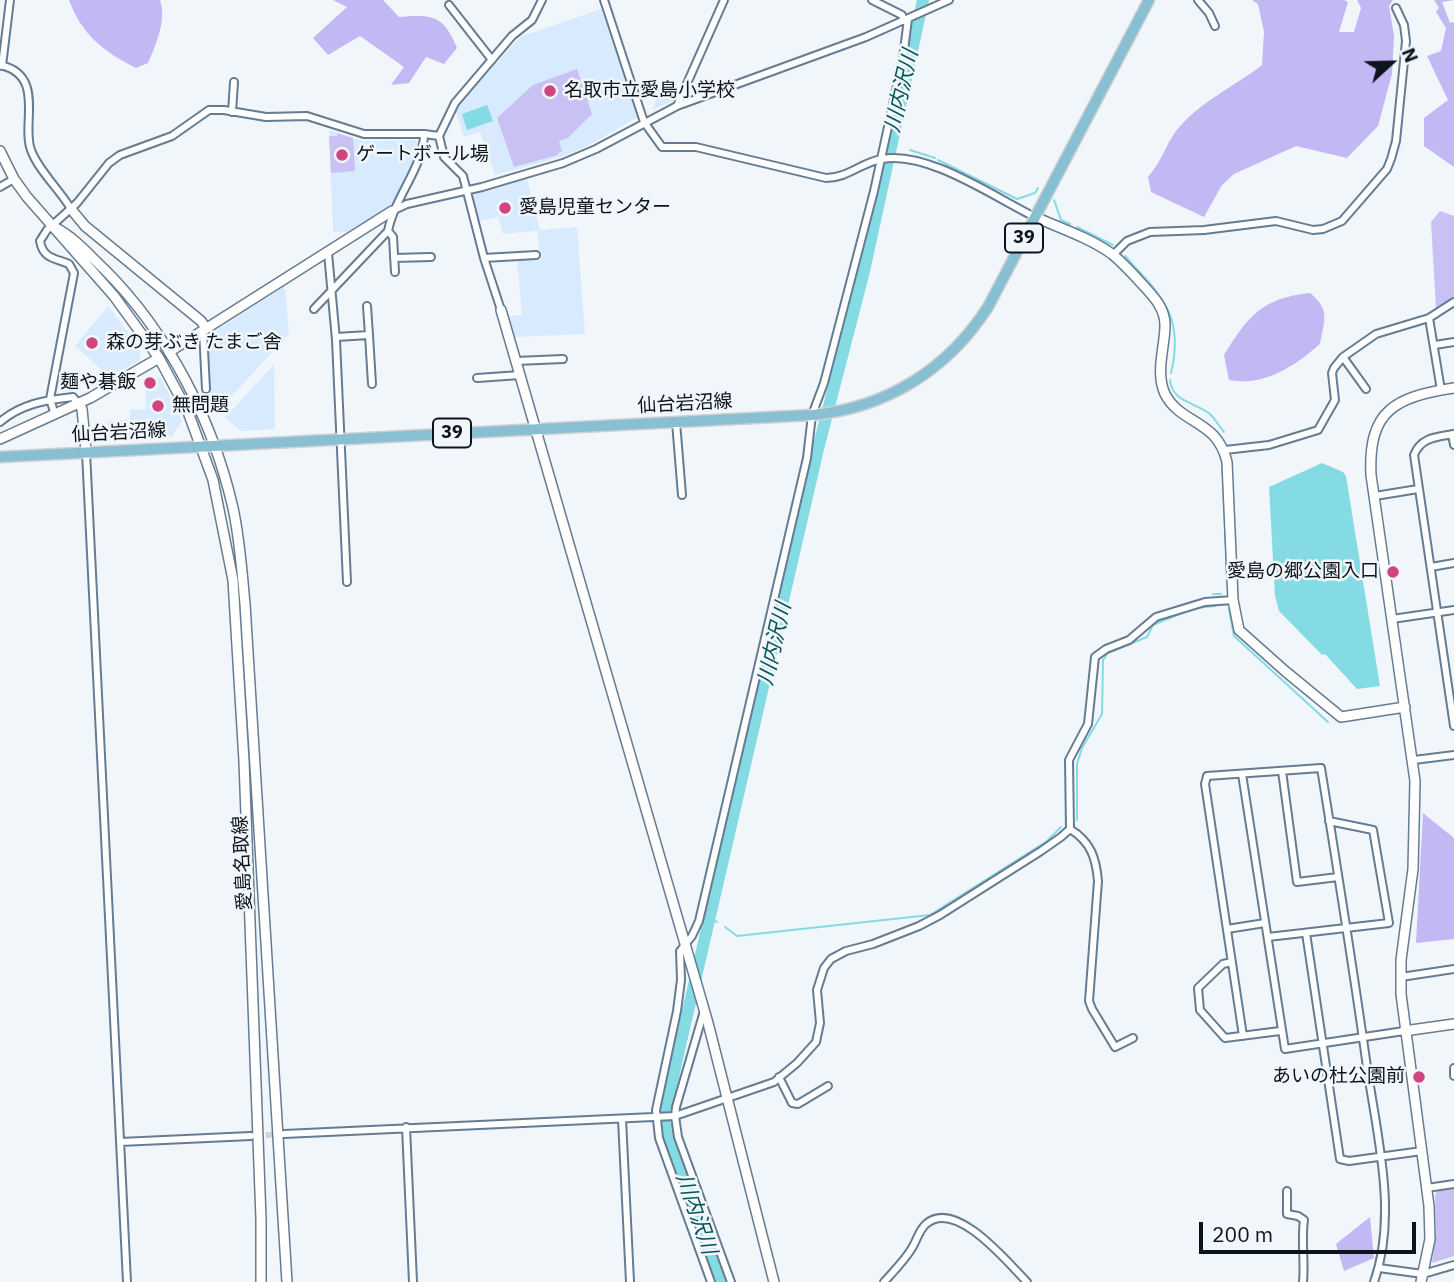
<!DOCTYPE html>
<html>
<head>
<meta charset="utf-8">
<style>
  body { margin:0 }
  #map { position:relative; width:1454px; height:1282px; overflow:hidden; background:#f1f6fb; font-family:"IBM Plex Sans",sans-serif }
  canvas { display:block }
  .north { position:absolute; left:1356px; top:28px; width:70px; height:70px; -webkit-text-stroke:5px #f1f6fb; paint-order:stroke; rotate:68deg; font-size:19px; font-weight:700; line-height:28px; text-align:center; color:#0c151d }
  .north::after { content:''; display:block; margin:auto; width:24px; height:32px; background:#0c151d; clip-path:polygon(50% 0,100% 100%,50% 72%,0 100%) }
  .scale { position:absolute; left:1199px; top:1222px; width:217px; height:32px; box-sizing:border-box; border:4px solid #0c151d; border-top:0; padding-left:9px; font-size:21px; line-height:24px; white-space:nowrap; color:#0c151d; -webkit-text-stroke:5px #f1f6fb; paint-order:stroke }
</style>
</head>
<body>
<div id="map">
<canvas width="1454" height="1282"></canvas>
<div class="north">N</div>
<div class="scale">200 m</div>
</div>
<script>
const c = document.querySelector('canvas').getContext('2d');
c.lineJoin = 'round';
function fillPath(path, color) {
  c.fillStyle = color;
  c.fill(path, 'evenodd');
}
function trace(path, color, width, dash) {
  c.strokeStyle = color;
  c.lineWidth = width;
  c.lineCap = dash ? 'butt' : 'round';
  c.setLineDash(dash || []);
  c.stroke(path);
}
function write(font, color, halo, rows, align = 'center') {
  c.font = font + ' "IBM Plex Sans","Noto Sans JP",sans-serif';
  c.lineWidth = 5;
  c.setLineDash([]);
  c.textBaseline = 'middle';
  c.strokeStyle = halo;
  c.fillStyle = color;
  for (const [text, x, y, turn = 0] of rows) {
    c.save();
    c.translate(x, y);
    c.rotate((+turn || 0) * Math.PI / 180);
    c.textAlign = isNaN(turn) ? turn : align;
    if (halo) c.strokeText(text, 0, 0);
    c.fillText(text, 0, 0);
    c.restore();
  }
}
const built = new Path2D(`
  M601,9L638,117L586,147L561,157L495,175L480,132L464,137L455,109L520,37Z
  M661,88L677,95L675,100L652,110Z
  M329,130L363,141L415,140L421,146L392,204L347,232H333Z
  M527,178L540,230L577,227L585,334L514,337L508,316L522,315L517,259L540,257L537,231L503,234L498,217L479,221L472,199L476,192Z
  M285,286L289,334L221,408L210,393L207,336Z
  M108,306L140,348V360L103,381L100,368L75,346Z
  M274,364L275,429L241,431L225,418Z
  M148,375L161,378L182,421L172,437L104,440L103,427H108L107,421L130,420V410L146,409L145,376Z`);
const green = new Path2D(`
  M577,69L592,114L568,138L559,141L562,151L558,153V155L514,167L497,118L533,85Z
  M337,133L353,138L355,171L331,173L329,136H337Z
  M1440,211L1454,216V297L1436,308L1431,222Z
  M1454,1188V1256L1432,1263L1436,1233L1435,1195L1438,1190Z`);
const forest = new Path2D(`
  M69,0H160C167,19 156,45 148,63L136,68C103,51 82,35 69,0Z
  M333,0H383L399,17C432,14 444,15 457,48L444,64L426,57L409,83L391,85L404,67L360,36L328,55L313,38L347,7Z
  M1252,0H1344L1348,2L1339,32H1354L1361,8L1357,0H1393L1389,6L1394,36L1392,74L1378,126L1347,158L1296,146L1234,174L1222,185L1204,217L1151,192L1148,177C1162,161 1165,146 1176,131C1198,103 1235,86 1262,65L1264,32L1258,4Z
  M1434,0H1454L1442,2L1450,23L1454,22V167L1424,146V118L1448,100L1427,56L1441,51L1446,28L1436,12L1439,8Z
  M1310,293C1331,310 1324,321 1320,344C1295,366 1264,387 1229,380L1224,355C1248,316 1262,298 1310,293Z
  M1423,813L1454,838V939L1416,943Z
  M1370,1217L1374,1258L1344,1271L1336,1244Z`);
const water = new Path2D(`
  M487,105L493,121L467,130L462,114Z
  M1322,463L1343,472L1346,476L1380,686L1357,689L1325,654L1322,655L1279,611L1275,596L1269,487Z`);
const stream = new Path2D(`
  M910,150L935,158
  M890,151L895,150
  M938,160L1017,199L1035,193L1038,188
  M1054,200L1061,220L1070,224
  M1077,227L1113,245
  M1125,256C1161,295 1185,316 1171,373
  M1170,380C1172,402 1195,402 1210,414C1215,419 1219,426 1224,432
  M1222,462L1228,593
  M1213,594H1221
  M1195,608L1215,606
  M1229,609L1234,636L1328,722
  M1077,820V764L1082,748L1102,714L1103,660L1108,653L1147,637L1153,625L1187,611
  M709,918L717,922
  M725,927L737,936L930,915L1047,841L1061,827`);
const river = new Path2D(`
  M720,1282L664,1123L676,1063L818,449L864,271L923,0`);
const streetTunnel = new Path2D(`
  M257,1136L281,1134`);
const street = new Path2D(`
  M604,0L644,122L662,147H696L826,178C848,178 862,162 882,159C927,150 994,197 1035,217
  M872,0L902,15L904,21
  M1198,0L1209,13L1215,26
  M449,5L492,60
  M0,65C46,75 21,124 31,150C38,170 60,190 71,209
  M2,66L10,0
  M677,106L724,0
  M232,112L234,82
  M0,187L14,179
  M392,211L407,204L482,187L563,163L596,149L677,106L866,37L949,0
  M328,253L336,340L347,582
  M1113,255L1127,241L1150,232L1204,230L1276,221L1313,230L1323,229L1342,221L1387,169L1391,159L1396,141L1406,41L1404,25L1396,8
  M394,258L431,257
  M484,258L536,255
  M395,272L393,237L388,231C395,196 424,166 424,134
  M314,309L388,231
  M501,310L484,258L463,176L444,157L439,136L455,103L512,36L532,20L542,0
  M1429,318L1441,390
  M203,330L206,389
  M369,335L372,384
  M336,337L369,335L367,306
  M1435,345L1454,342
  M1343,357L1366,389
  M516,361L563,359
  M477,378L520,375
  M55,415L50,399L74,273L69,264C55,258 43,259 40,241L47,230L77,203L109,163L120,155L172,136L209,110H224L266,117L307,116L364,134H424L439,136
  M0,422C21,404 45,400 73,397L79,404
  M676,422L682,495
  M1452,434L1454,445
  M1454,434C1437,437 1421,437 1414,455L1454,726
  M1225,450L1269,445L1318,430L1335,400L1332,373L1334,368L1343,357L1376,334L1429,318L1454,302
  M86,452L127,1282
  M1375,496L1418,489
  M1431,567L1454,563
  M1392,619L1454,610
  M1414,760L1454,755
  M1282,771L1297,882L1338,877
  M1242,774L1285,1049L1404,1031
  M1070,829C1091,842 1096,858 1098,881L1089,1001L1092,1009L1115,1047L1133,1038
  M1227,929L1265,923
  M1306,933L1340,1159L1349,1161L1422,1151
  M1268,937L1389,923L1373,830L1329,821
  M1232,962L1223,964L1198,988L1200,1010L1225,1038L1280,1031
  M1401,977L1454,969
  M704,1011L676,1107L675,1116L678,1137L731,1282
  M1243,1036L1205,784L1207,776L1321,768C1337,867 1353,967 1367,1067C1377,1136 1398,1215 1374,1282
  M1454,1068V1076
  M779,1077L792,1103L798,1104L828,1086
  M622,1119L630,1282
  M406,1127L413,1282
  M284,1134L675,1116L774,1082L797,1063L816,1042L820,1023L817,990L824,968L831,959L846,951L873,944L919,926L940,915L1041,851L1061,837L1070,829L1069,760L1088,724L1095,657L1106,649L1129,640L1156,617L1205,602L1233,600
  M120,1142L251,1136
  M1427,1188L1454,1184
  M1287,1191V1214L1298,1216L1304,1220C1301,1241 1305,1261 1303,1282
  M1379,1268L1423,1274L1454,1265
  M711,1282L659,1138L656,1110L677,1011L681,980L680,951L692,936L699,921L807,458L812,415L824,383L874,191L903,58L908,19
  M884,1282C894,1271 905,1260 912,1248C917,1240 919,1230 926,1224C956,1198 1008,1263 1027,1282`);
const secondary = new Path2D(`
  M0,151L14,179L27,197L114,296L159,358L188,412L213,480L233,580L244,761L261,1219V1282
  M71,209L85,226L201,321L206,328
  M1035,217C1060,228 1090,238 1112,254C1123,263 1133,274 1142,284C1153,296 1165,308 1165,325C1165,347 1155,372 1165,394C1181,425 1217,419 1227,462L1233,600L1239,630L1285,671L1341,717L1405,707
  M56,228C75,238 90,256 105,270C169,334 213,421 233,508C240,540 242,573 245,604L287,1282
  M501,310L708,1023L774,1282
  M169,352L392,211
  M79,404L82,409L86,451
  M0,439L90,398L159,358
  M1404,1031L1454,1024
  M1421,1282L1430,1239L1429,1206L1401,994V960L1413,869L1415,781L1371,475C1368,410 1395,397 1454,388`);
const primary = new Path2D(`
  M0,457L812,415C887,408 948,369 988,307L1149,0`);
const markers = [
  [550,91,7,"#ce4580"],
  [342,155,7,"#ce4580"],
  [505,208,7,"#ce4580"],
  [92,343,7,"#ce4580"],
  [150,383,7,"#ce4580"],
  [158,406,7,"#ce4580"],
  [1393,572,7,"#ce4580"],
  [1419,1077,7,"#ce4580"]
];
const shields = [
  [1024,238,38],
  [452,433,38]
];
const shieldNames = [
  ["39",1024,238],
  ["39",452,433]
];
const poiNames = [
  ["名取市立愛島小学校",564,91],
  ["ゲートボール場",356,155],
  ["愛島児童センター",519,208],
  ["森の芽ぶき たまご舎",106,343],
  ["麺や碁飯",136,383,"right"],
  ["無問題",172,406],
  ["愛島の郷公園入口",1379,572,"right"],
  ["あいの杜公園前",1405,1077,"right"]
];
const streetNames = [
  ["仙台岩沼線",685,404,-3],
  ["仙台岩沼線",119,433,-3],
  ["愛島名取線",243,863,-93]
];
const waterNames = [
  ["川内沢川",902,91,-77],
  ["川内沢川",775,644,-77],
  ["川内沢川",696,1214,71]
];
fillPath(built, '#d8ebfe');
fillPath(green, '#c9c1f4');
fillPath(forest, '#c1b8f4');
fillPath(water, '#84dbe3');
trace(stream, '#84dbe3', 2);
trace(river, '#84dbe3', 12);
trace(streetTunnel, '#cfd4da', 6, [6, 3]);
trace(street, '#657c92', 10);
trace(secondary, '#657c92', 12);
trace(primary, '#ced0d2', 13);
trace(street, '#fff', 6);
trace(secondary, '#fff', 9);
trace(primary, '#88bfd2', 10);
for (const [x, y, r, color] of markers) {
  const dot = new Path2D();
  dot.arc(x, y, r, 0, 2 * Math.PI);
  c.fillStyle = color;
  c.fill(dot);
  trace(dot, '#f1f6fb', 2.5);
}
for (const [x, y, w] of shields) {
  const box = new Path2D();
  box.roundRect(x - w / 2, y - 14.5, w, 29, 5);
  c.fillStyle = '#f1f6fb';
  c.fill(box);
  trace(box, '#0c151d', 2);
}
write('bold 18px', '#0c151d', null, shieldNames);
write('19px', '#0c151d', '#f1f6fb', poiNames, 'left');
write('19px', '#0c151d', '#f1f6fb', streetNames);
write('italic 21px', '#04555b', '#f1f6fb', waterNames);
</script>
</body>
</html>
